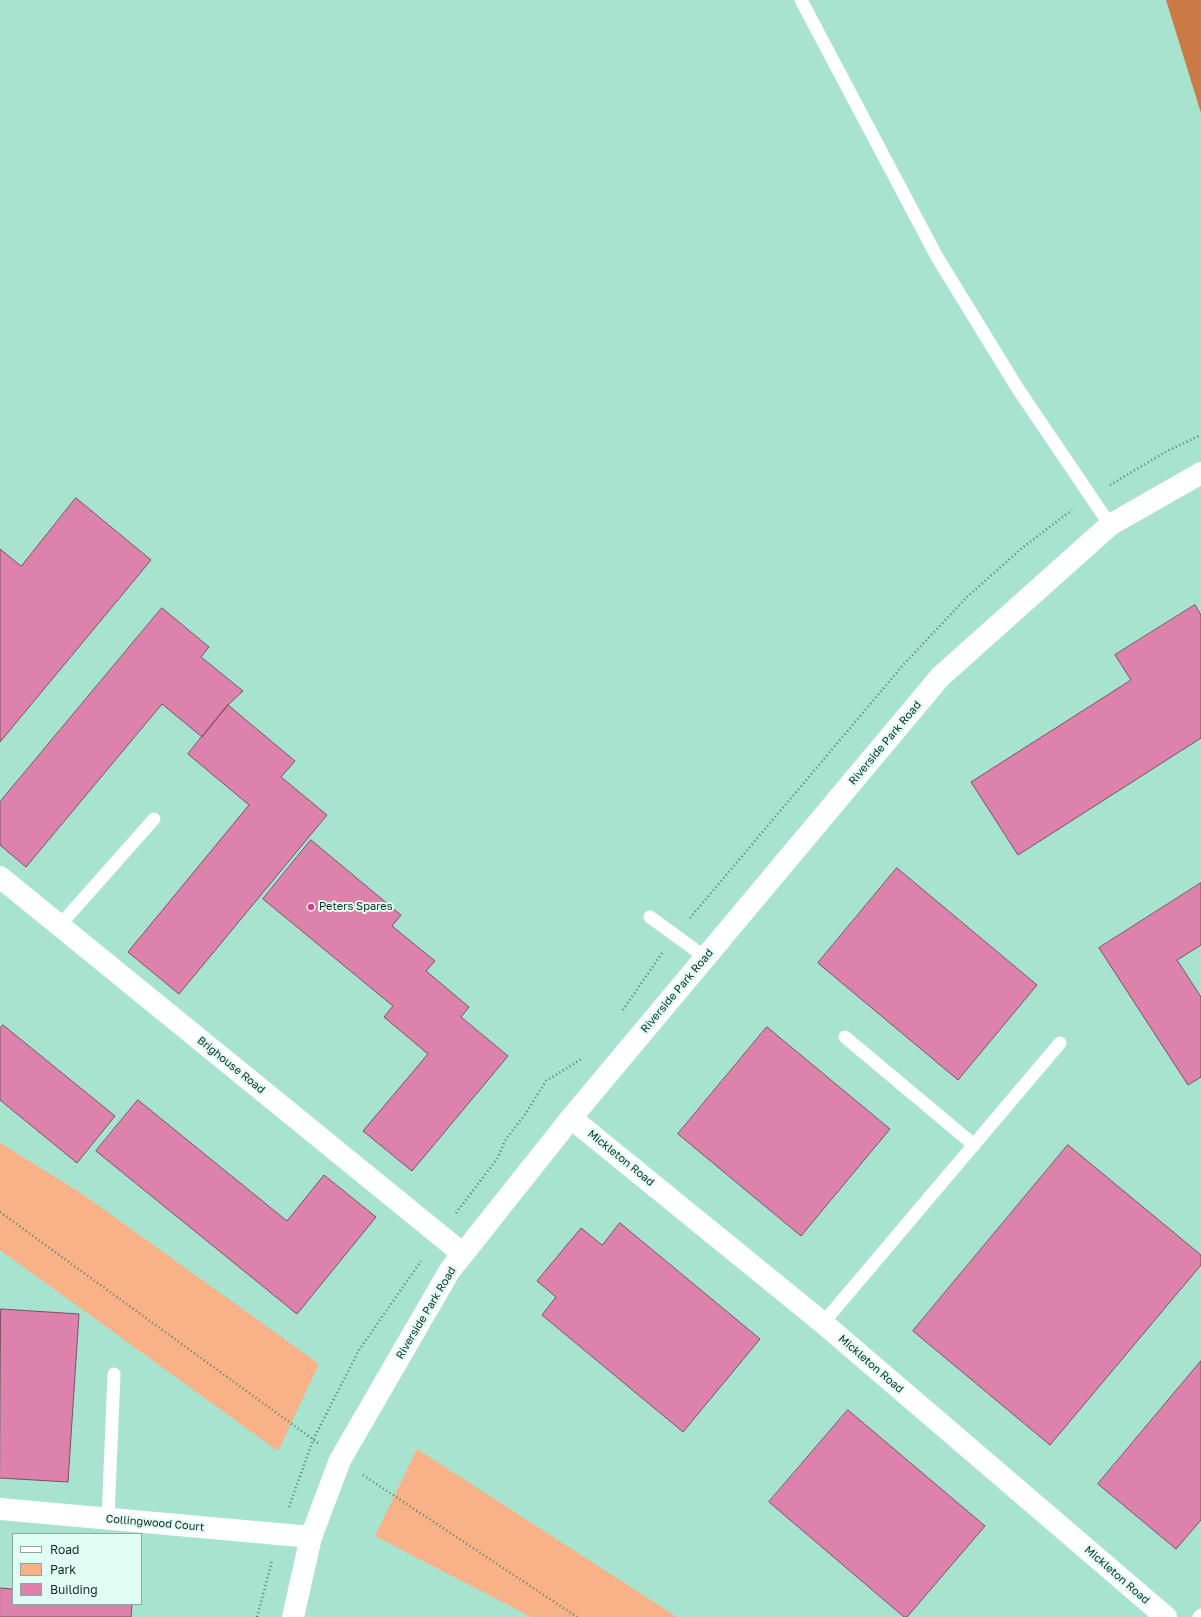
<!DOCTYPE html>
<html>
<head>
<meta charset="utf-8">
<style>
  body { margin:0 }
  #map { position:relative; width:1201px; height:1617px; overflow:hidden; background:#a7e3ce; font-family:"Golos Text",sans-serif }
  canvas { display:block }
  .legend { position:absolute; left:12px; top:1533px; width:130px; height:72px; box-sizing:border-box; background:#dffdf2; border:1px solid #8da99f; margin:0; padding:5px 7px; list-style:none; font-size:12px; color:#122a23 }
  .legend li { display:flex; align-items:center; gap:8px; height:20px }
  .legend b { width:20px; border:1px solid #8da99f }
</style>
</head>
<body>
<div id="map">
<canvas width="1201" height="1617"></canvas>
<ul class="legend">
<li><b style="height:5px;background:#fff"></b>Road</li>
<li><b style="height:11px;background:#f9b288"></b>Park</li>
<li><b style="height:11px;background:#dd82ad"></b>Building</li>
</ul>
</div>
<script>
const c = document.querySelector('canvas').getContext('2d');
c.lineJoin = 'round';
function fillPath(path, color) {
  c.fillStyle = color;
  c.fill(path, 'evenodd');
}
function trace(path, color, width, dash) {
  c.strokeStyle = color;
  c.lineWidth = width;
  c.lineCap = dash ? 'butt' : 'round';
  c.setLineDash(dash || []);
  c.stroke(path);
}
function write(font, color, halo, rows, align = 'center') {
  c.font = font + ' "Golos Text",sans-serif';
  c.lineWidth = 4;
  c.setLineDash([]);
  c.textBaseline = 'middle';
  c.strokeStyle = halo;
  c.fillStyle = color;
  for (const [text, x, y, turn = 0] of rows) {
    c.save();
    c.translate(x, y);
    c.rotate((+turn || 0) * Math.PI / 180);
    c.textAlign = isNaN(turn) ? turn : align;
    if (halo) c.strokeText(text, 0, 0);
    c.fillText(text, 0, 0);
    c.restore();
  }
}
const green = new Path2D(`
  M0,1143L81,1193L319,1364L278,1451L0,1250Z
  M417,1449L677,1617H531L375,1536Z`);
const forest = new Path2D(`
  M1166,0H1201V113Z`);
const building = new Path2D(`
  M76,498L151,560L0,742V549L21,566Z
  M1195,605L1201,615V738L1018,855L971,782L1131,680L1115,655Z
  M162,608L209,647L201,657L243,691L228,705L202,737L162,704L26,867L0,845V802Z
  M228,705L295,761L281,777L327,815L179,994L128,952L249,805L188,754Z
  M311,840L401,915L392,926L435,961L426,971L469,1007L461,1017L508,1056L412,1171L363,1131L428,1054L384,1017L393,1006L263,899Z
  M897,868L1037,985L958,1080L818,963Z
  M1201,883V945L1177,960L1201,997V1077L1188,1085L1099,948Z
  M3,1025L115,1116L77,1163L0,1100V1028Z
  M767,1027L890,1129L801,1236L678,1134Z
  M138,1100L287,1221L324,1175L376,1217L297,1314L96,1151Z
  M1068,1145L1201,1255V1265L1050,1445L913,1331Z
  M620,1223L760,1339L683,1432L542,1315L556,1297L537,1281L581,1228L602,1245Z
  M1,1309L79,1314L68,1482L0,1478Z
  M1201,1361V1520L1176,1549L1098,1484Z
  M848,1410L985,1526L907,1617H904L769,1502Z
  M0,1588L13,1589V1604H132L131,1617H0Z`);
const path = new Path2D(`
  M1110,485L1167,451L1201,435
  M690,918L904,664L967,597L1022,548L1072,510
  M623,1010L662,953
  M0,1212L318,1443
  M456,1213L497,1159L506,1139L526,1113L546,1081L583,1058
  M363,1475L577,1617
  M289,1507L313,1440L359,1350L421,1261
  M257,1617L272,1561`);
const lane = new Path2D(`
  M801,0L937,257L1018,389L1110,525
  M650,917L705,957
  M60,925L154,819
  M845,1037L974,1145
  M823,1323L1060,1043
  M108,1519L114,1374
  M1199,1617L1201,1615`);
const street = new Path2D(`
  M0,877L463,1254
  M571,1118L823,1323L1166,1617
  M0,1509L311,1537`);
const secondary = new Path2D(`
  M293,1617L311,1537L340,1460L450,1270L463,1254L571,1118L940,677L1110,525L1201,473`);
const markers = [
  [311,907,4,"#c8458b"]
];
const streetNames = [
  ["Riverside Park Road",885,743,-50],
  ["Riverside Park Road",677,991,-50],
  ["Brighouse Road",231,1065,39],
  ["Mickleton Road",621,1158,39],
  ["Riverside Park Road",426,1313,-59],
  ["Mickleton Road",871,1364,41],
  ["Collingwood Court",155,1523,5],
  ["Mickleton Road",1117,1575,41]
];
const poiNames = [
  ["Peters Spares",319,907]
];
fillPath(green, '#f9b288');
fillPath(forest, '#cb7945');
fillPath(building, '#dd82ad');
trace(building, '#7d4f64', 1);
trace(path, '#567e71', 2.5, [1, 3]);
trace(lane, '#fff', 13);
trace(street, '#fff', 22);
trace(secondary, '#fff', 22);
for (const [x, y, r, color] of markers) {
  const dot = new Path2D();
  dot.arc(x, y, r, 0, 2 * Math.PI);
  c.fillStyle = color;
  c.fill(dot);
  trace(dot, '#dffdf2', 1.5);
}
write('11px', '#122a23', '#dffdf2', streetNames);
write('11px', '#122a23', '#dffdf2', poiNames, 'left');
</script>
</body>
</html>
